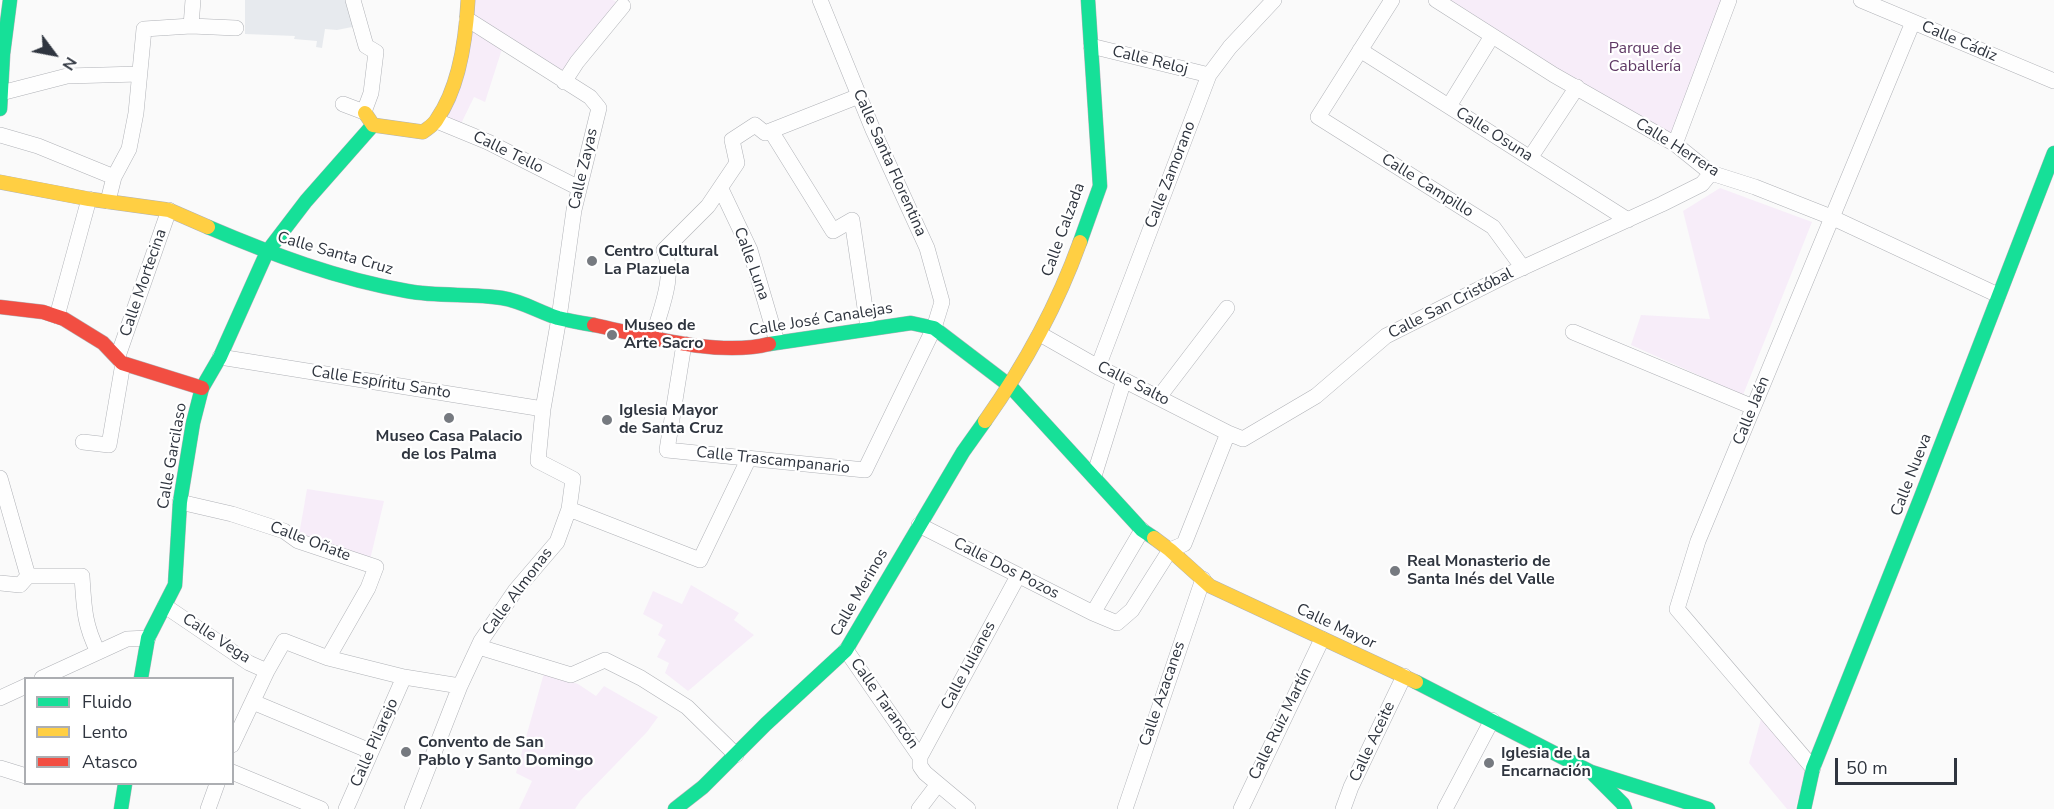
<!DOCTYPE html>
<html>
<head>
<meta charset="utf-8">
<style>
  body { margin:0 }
  #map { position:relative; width:2054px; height:809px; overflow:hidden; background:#fafafa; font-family:"Nunito Sans",sans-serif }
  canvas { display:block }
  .legend { position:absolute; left:24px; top:677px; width:210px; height:108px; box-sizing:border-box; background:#fff; border:2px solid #acaeb2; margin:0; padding:8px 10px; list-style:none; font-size:18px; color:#2f353f }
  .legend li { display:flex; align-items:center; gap:12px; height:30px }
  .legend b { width:30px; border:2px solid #acaeb2 }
  .north { position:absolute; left:24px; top:24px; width:60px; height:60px; -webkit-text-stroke:4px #fff; paint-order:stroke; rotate:122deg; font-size:16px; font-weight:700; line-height:24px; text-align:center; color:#2f353f }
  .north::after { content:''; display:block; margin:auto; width:21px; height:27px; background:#2f353f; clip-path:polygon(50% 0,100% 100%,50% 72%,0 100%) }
  .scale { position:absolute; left:1835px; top:758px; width:122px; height:27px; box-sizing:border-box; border:3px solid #2f353f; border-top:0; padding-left:8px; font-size:18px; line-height:21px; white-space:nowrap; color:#2f353f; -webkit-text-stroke:4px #fff; paint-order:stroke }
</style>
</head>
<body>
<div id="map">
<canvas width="2054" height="809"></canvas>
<ul class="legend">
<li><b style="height:8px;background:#16e098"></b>Fluido</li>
<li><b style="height:8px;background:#ffcf43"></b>Lento</li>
<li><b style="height:8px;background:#f24e42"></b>Atasco</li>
</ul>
<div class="north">N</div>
<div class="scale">50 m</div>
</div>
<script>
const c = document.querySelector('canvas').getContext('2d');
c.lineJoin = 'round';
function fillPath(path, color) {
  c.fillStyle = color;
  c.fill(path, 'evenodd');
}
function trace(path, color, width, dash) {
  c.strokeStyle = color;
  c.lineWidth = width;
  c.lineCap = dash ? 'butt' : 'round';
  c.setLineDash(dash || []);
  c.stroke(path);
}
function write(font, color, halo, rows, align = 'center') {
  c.font = font + ' "Nunito Sans",sans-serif';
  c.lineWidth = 4.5;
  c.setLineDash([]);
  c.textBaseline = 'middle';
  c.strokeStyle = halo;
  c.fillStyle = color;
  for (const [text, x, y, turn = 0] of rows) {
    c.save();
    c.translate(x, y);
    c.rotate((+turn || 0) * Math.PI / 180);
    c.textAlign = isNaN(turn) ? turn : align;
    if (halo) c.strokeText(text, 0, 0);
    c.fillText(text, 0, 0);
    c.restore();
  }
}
const built = new Path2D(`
  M245,0H352L357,26L337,30L325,29L322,48L316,47L317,41L294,39L295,36L245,34Z`);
const green = new Path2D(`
  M469,0H613L623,6L564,82L502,49L485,102L474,97L458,130L443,109Z
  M1450,0H1729L1675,144L1447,7Z
  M1720,188L1812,222L1743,395L1631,345L1641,315L1710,319L1683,211Z
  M307,489L384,501L369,564L298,541Z
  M691,585L739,613L734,620L754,635L688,691L665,673L669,663L657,657L666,640L658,635L663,625L643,614L653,591L682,604Z
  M544,673L578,684L596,696L604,686L658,717L647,732L581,800L575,809H519L532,781L516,773Z
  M1761,719L1807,769L1795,809H1787L1749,763Z`);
const street = new Path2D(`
  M1392,0L1318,117L1493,227L1523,268
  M1436,0L1554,75L1675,144L1711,173L1755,187L1831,217L1998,295
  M1861,0L2054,81
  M191,26L236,28
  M1091,46L1209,75
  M1360,50L1628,220
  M564,82L577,62L623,6
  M1,93L67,76L139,74
  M343,104L364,112L371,93L376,52L366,46L353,0
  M1449,106L1492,36
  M437,121L488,142L579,188
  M771,131L833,231L852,220L868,328
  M0,135L38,146L114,177
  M1675,144L1729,0
  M1530,158L1577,87
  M721,189L750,250L777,342
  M108,201L114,177L129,149L136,113L144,29L191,26L193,0
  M57,316L89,199
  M1573,332L1753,407
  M1040,334L1098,367L1228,433
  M653,337C660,310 676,276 664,250L708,206L737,163L732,140L755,125L765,133L859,96
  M684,344L667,450L865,470L934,328L942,302L927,248L873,130L820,0
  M118,356L169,210
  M220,357L543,409
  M1098,367L1209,75L1230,47L1274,0
  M1159,397L1227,308
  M83,442L109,445L122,369V363
  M1094,476L1124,380
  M0,478L28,576
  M180,502L232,514L284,531L298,541L376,567L368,588L328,658
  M569,509L700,560L749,458
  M919,525L1093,613
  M1142,530L1093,613L1117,623L1132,610L1170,550L1184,544L1228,433L1243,439L1316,396L1386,336L1509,274L1662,204L1702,184L1711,173
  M0,583L20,585L28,576H82C84,607 84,624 98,652
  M165,606L249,663L267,671
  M479,647L571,675L605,660L641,678L687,707L736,755
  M846,650L920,757V766L925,773L968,809
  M42,678L127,639L148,638
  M0,698L26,686
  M253,702L370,751
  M232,745L267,671L284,641L328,658L404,677L460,686
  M920,757L1018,576
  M0,768L26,776
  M1813,768L1677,609L1698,541L1913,22
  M232,772L321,809
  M208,809L217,784
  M346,809L404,677
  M412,809L460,686L481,641L515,591L557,542L569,509L573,479L538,461L543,409L559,318L574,210L599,108L590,97L467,19
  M919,809L938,784
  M1125,809L1203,579
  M1241,809L1322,639
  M1343,809L1351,787L1404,676
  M1445,809L1492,720`);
const fast = new Path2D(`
  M0,109L3,54L10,0
  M208,227C271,254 338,279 407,291C439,297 471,293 502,298C522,301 539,312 558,318C570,321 582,323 594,325
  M1080,242L1100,186L1088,0
  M769,344L911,323L934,328L1010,386L1142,530L1154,538
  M141,678L148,638L175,585L180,502L193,423L202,388L220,357L267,252L306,201L373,125
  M1416,682L1591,772L1708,809
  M1594,775L1623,804L1625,809
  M121,809L125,784
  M675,809L703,787L766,724L846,650L963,452L985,421
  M1804,809L1813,768L1921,497L2054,153`);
const slow = new Path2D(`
  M365,113L373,125L423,132C428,128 434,125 437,119C460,86 466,39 468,0
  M0,182L89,199L169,210L208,227
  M985,421C1024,366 1057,306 1080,242
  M1154,538L1170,550L1210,586L1416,682`);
const jam = new Path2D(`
  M0,307L43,312L64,319L103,343L122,363L202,388
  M594,325C646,336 718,357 769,344`);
const markers = [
  [592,261,6,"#767a80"],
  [612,335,6,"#767a80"],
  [449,418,6,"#767a80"],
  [607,420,6,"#767a80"],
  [1395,571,6,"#767a80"],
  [406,752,6,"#767a80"],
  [1489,763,6,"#767a80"]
];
const streetNames = [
  ["Calle Cádiz",1959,42,23],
  ["Calle Reloj",1150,61,14],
  ["Calle Osuna",1494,135,32],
  ["Calle Herrera",1677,148,32],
  ["Calle Tello",508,153,26],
  ["Calle Santa Florentina",889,163,66],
  ["Calle Zayas",584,169,-77],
  ["Calle Zamorano",1171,175,-69],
  ["Calle Campillo",1427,186,32],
  ["Calle Calzada",1064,230,-70],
  ["Calle Santa Cruz",335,254,16],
  ["Calle Luna",751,264,70],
  ["Calle Mortecina",144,283,-71],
  ["Calle San Cristóbal",1451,304,-27],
  ["Calle José Canalejas",821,320,-9],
  ["Calle Espíritu Santo",381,383,9],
  ["Calle Salto",1133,384,27],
  ["Calle Jaén",1752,411,-68],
  ["Calle Garcilaso",173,456,-80],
  ["Calle Trascampanario",773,461,6],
  ["Calle Nueva",1912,475,-69],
  ["Calle Oñate",310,542,21],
  ["Calle Dos Pozos",1006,569,27],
  ["Calle Almonas",518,592,-53],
  ["Calle Merinos",860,593,-60],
  ["Calle Mayor",1336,627,25],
  ["Calle Vega",216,639,33],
  ["Calle Julianes",969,666,-62],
  ["Calle Azacanes",1163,694,-71],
  ["Calle Tarancón",884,704,55],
  ["Calle Ruiz Martín",1281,724,-64],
  ["Calle Aceite",1373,742,-65],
  ["Calle Pilarejo",375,743,-66]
];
const parkNames = [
  ["Parque de",1645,49],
  ["Caballería",1645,67]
];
const poiNames = [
  ["Centro Cultural",604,252],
  ["La Plazuela",604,270],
  ["Museo de",624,326],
  ["Arte Sacro",624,344],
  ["Iglesia Mayor",619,411],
  ["de Santa Cruz",619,429],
  ["Museo Casa Palacio",449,437,"center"],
  ["de los Palma",449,455,"center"],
  ["Real Monasterio de",1407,562],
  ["Santa Inés del Valle",1407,580],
  ["Convento de San",418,743],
  ["Pablo y Santo Domingo",418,761],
  ["Iglesia de la",1501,754],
  ["Encarnación",1501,772]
];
fillPath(built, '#e7eaee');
fillPath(green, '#f7edf9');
trace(street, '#b0b2b7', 16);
trace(fast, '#b0b2b7', 15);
trace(slow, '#b0b2b7', 15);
trace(jam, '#b0b2b7', 15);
trace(street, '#fefefe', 15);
trace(fast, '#16e098', 14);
trace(slow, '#ffcf43', 14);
trace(jam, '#f24e42', 14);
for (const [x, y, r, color] of markers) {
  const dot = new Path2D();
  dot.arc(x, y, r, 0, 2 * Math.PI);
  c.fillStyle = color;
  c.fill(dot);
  trace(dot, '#fff', 2);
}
write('16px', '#2f353f', '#fff', streetNames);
write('16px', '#5f3965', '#fff', parkNames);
write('bold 16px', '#2f353f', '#fff', poiNames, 'left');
</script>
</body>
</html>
